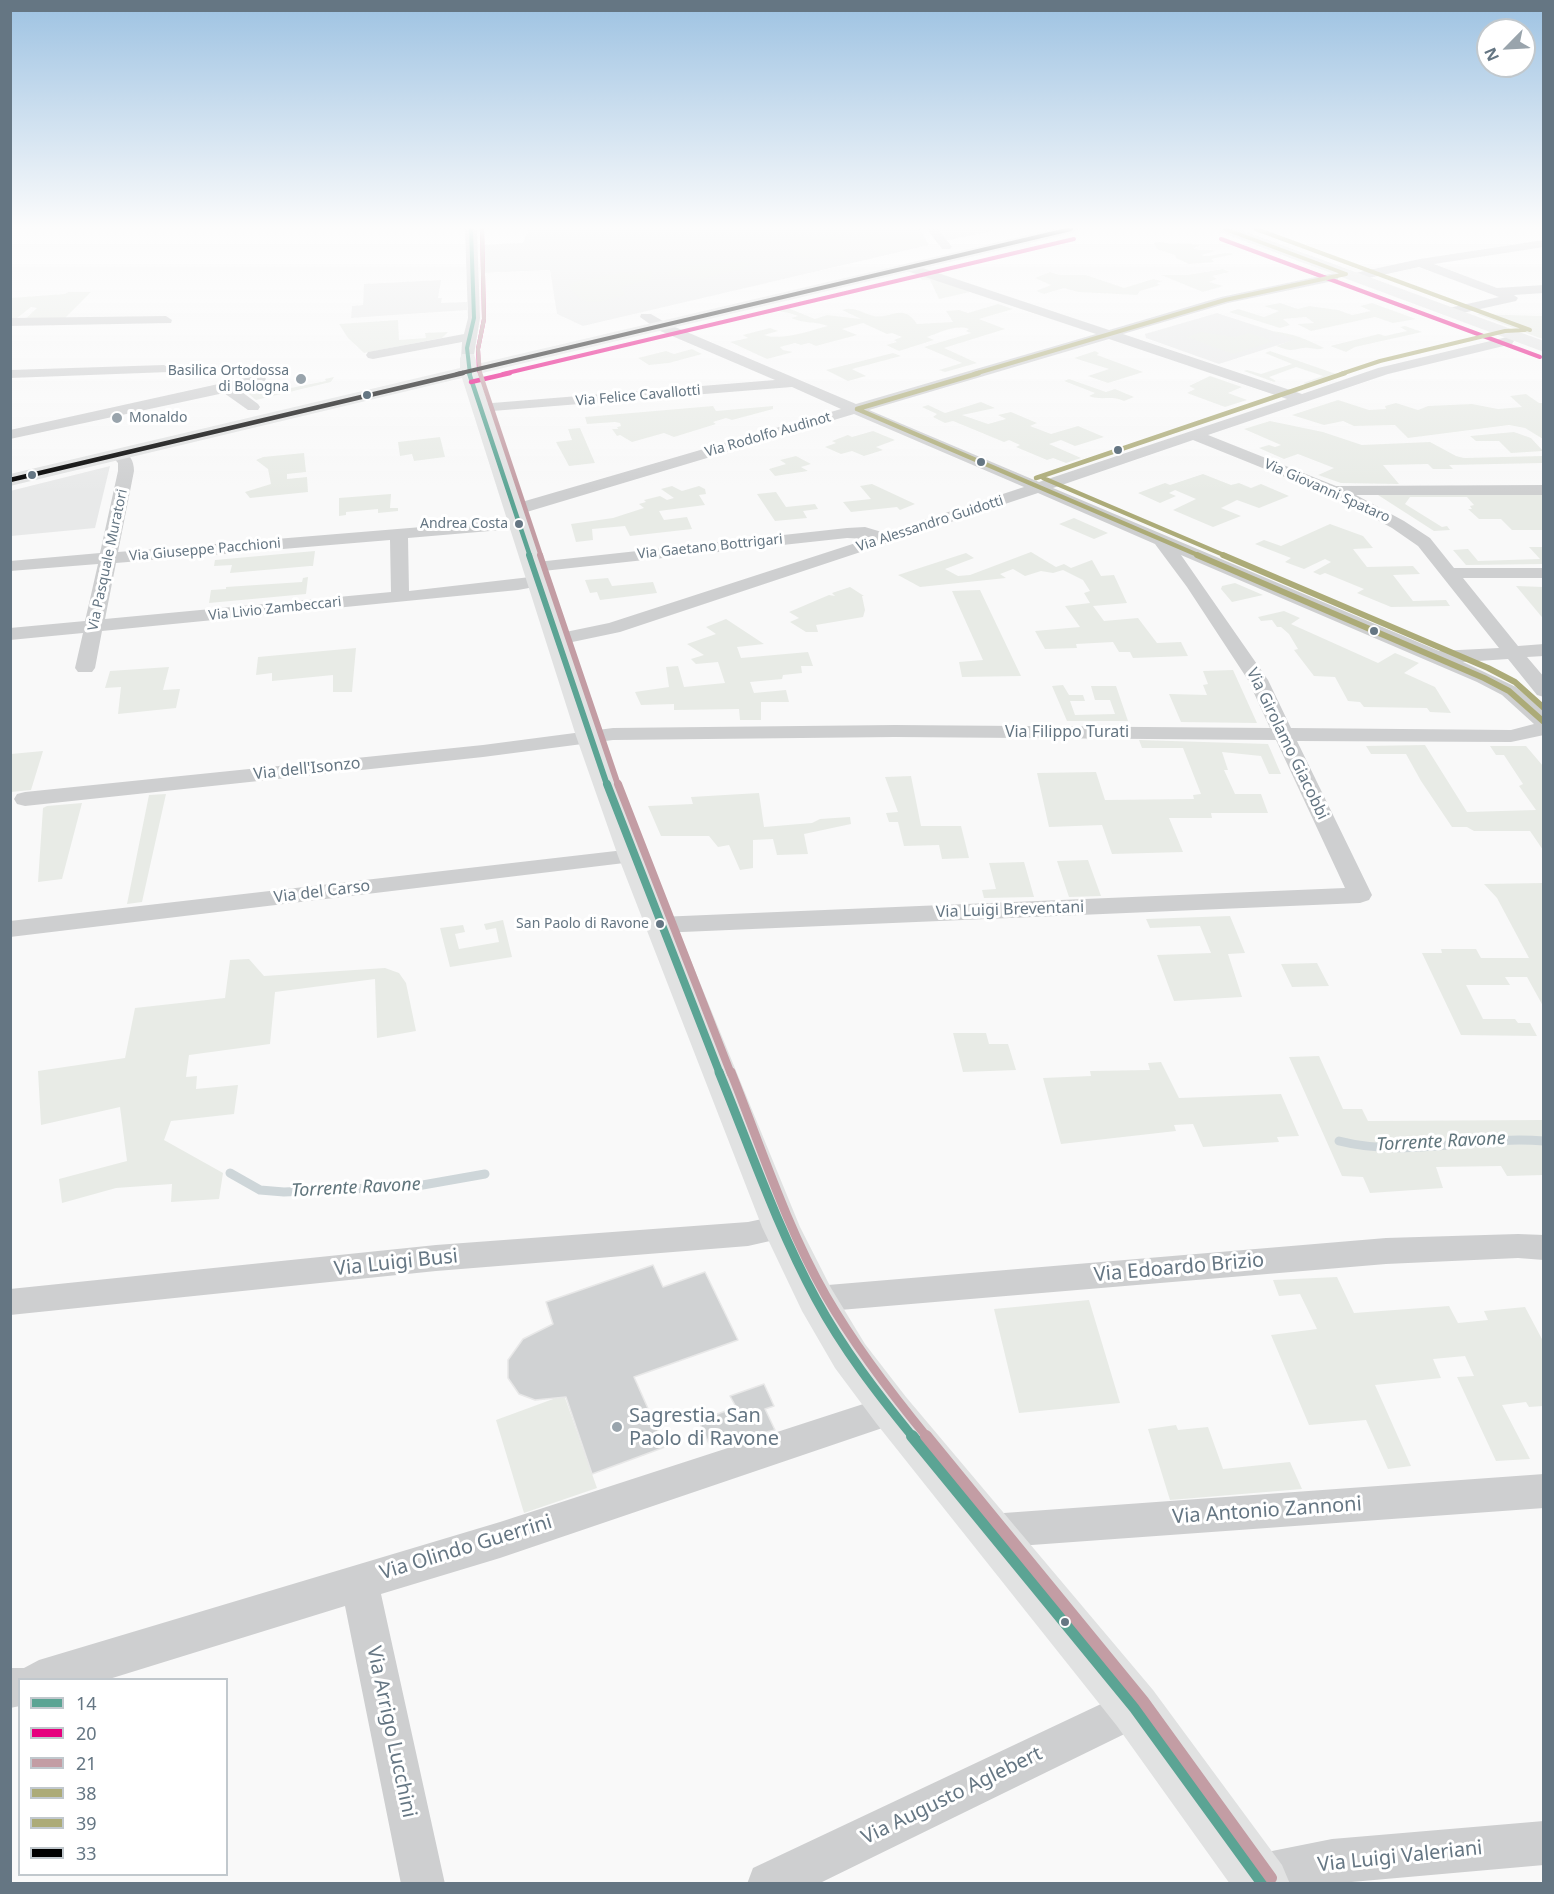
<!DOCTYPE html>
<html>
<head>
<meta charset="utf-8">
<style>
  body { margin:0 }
  #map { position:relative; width:1554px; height:1894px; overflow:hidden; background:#f9f9f9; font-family:"Noto Sans",sans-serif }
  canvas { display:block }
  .frame { position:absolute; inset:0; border:12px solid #657683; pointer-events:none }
  .legend { position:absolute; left:18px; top:1678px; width:210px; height:198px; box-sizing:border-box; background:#fff; border:2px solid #c1c8cd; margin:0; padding:8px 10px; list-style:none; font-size:18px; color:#657683 }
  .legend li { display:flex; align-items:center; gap:12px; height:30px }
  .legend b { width:30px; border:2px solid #c1c8cd }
  .north { position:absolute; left:1476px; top:18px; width:60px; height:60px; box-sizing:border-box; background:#fff; border:2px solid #c1c8cd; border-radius:50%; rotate:246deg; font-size:16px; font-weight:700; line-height:24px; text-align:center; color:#657683 }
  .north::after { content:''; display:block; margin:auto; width:21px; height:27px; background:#99a4ac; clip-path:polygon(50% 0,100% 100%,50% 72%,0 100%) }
</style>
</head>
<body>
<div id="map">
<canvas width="1554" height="1894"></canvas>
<div class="frame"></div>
<ul class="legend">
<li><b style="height:8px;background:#5ba494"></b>14</li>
<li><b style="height:8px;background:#e6007e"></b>20</li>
<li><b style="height:8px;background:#c39da4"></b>21</li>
<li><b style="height:8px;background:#acab78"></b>38</li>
<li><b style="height:8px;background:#acab78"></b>39</li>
<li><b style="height:8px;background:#000"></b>33</li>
</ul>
<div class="north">N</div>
</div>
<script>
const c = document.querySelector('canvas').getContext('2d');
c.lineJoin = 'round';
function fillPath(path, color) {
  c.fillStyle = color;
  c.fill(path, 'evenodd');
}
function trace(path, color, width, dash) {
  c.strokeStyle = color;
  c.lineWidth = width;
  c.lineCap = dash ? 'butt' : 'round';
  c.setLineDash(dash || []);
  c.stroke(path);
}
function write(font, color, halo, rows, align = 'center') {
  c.font = font + ' "Noto Sans",sans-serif';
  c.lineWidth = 6;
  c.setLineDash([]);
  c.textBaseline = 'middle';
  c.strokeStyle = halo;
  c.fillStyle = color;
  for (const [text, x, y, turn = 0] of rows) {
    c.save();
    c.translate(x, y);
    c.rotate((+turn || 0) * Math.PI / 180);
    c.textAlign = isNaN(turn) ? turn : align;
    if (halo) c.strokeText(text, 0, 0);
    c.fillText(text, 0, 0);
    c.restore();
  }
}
const built = new Path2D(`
  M529,229H919L929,245L583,326L557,314L550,270L482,273L481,245L523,243Z
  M934,229H1000L949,240L943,239Z
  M441,280L438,298H442L441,303L467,302V310L351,318L352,306L363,305L364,284Z
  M1217,313L1297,339L1219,364L1146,338L1145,334Z
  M110,466L95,528L11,536L10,491Z`);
const green = new Path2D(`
  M911,229H917L927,244L878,254L864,234L912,232Z
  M836,237L846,258C829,258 810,261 794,254L787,240L797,238Z
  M1161,242C1173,246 1187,241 1200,246L1193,248C1200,252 1207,248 1215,251L1201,255C1211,259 1223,250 1234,254L1211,259L1214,262L1189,264L1176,258L1175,255L1157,249L1154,243Z
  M744,262L752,264L742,267L744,269L695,280L685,275L674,277L667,275L677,266Z
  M1223,269L1230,272L1212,276L1217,279L1209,282L1223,286L1203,292L1161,275H1187Z
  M646,271H652L651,279L621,287L625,295C601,301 586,310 569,287L573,282L625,272L632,276Z
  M1050,272L1060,275H1086L1124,288L1153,279L1162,281L1157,283L1160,285L1140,291L1137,295L1078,292L1064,288L1044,294L1036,291L1051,285L1035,278Z
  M918,274H922L970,292L939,299L930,280H922Z
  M68,292H91L65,318L25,319L37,308L31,307L16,319H11L10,298L65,294Z
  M1280,303L1298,309L1309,306L1338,310L1352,315L1371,311L1360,306L1372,303L1416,319L1393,323L1375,317L1311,331L1297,324L1314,323L1306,317L1283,319L1290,325L1280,328L1229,312L1238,309L1264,317L1279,311L1264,306Z
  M998,304L1013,309L979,319L1005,329L944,348L977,363L945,372L939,370L962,363L924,347L971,333L966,331L969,329C956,324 941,332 927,337L934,340L899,351L886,345L897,342L894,340L902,337L892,333L887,334L863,323L842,329L857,335L816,346L809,343L801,345L795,343L780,347L783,350L793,352L767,359L730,342L748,338L743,335L770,328L778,331L764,335C781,341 809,331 828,326C815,321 804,324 791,318L798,316C788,312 781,312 771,309L783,306L815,319L827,315L861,319L842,310C855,306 861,313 874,316C889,320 903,302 917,324L953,322L946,311L959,310L968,313Z
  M1476,314L1543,316V339L1537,337Z
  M398,320L399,340L426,338L425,333L448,332L442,338L364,353L348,338L339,324Z
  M1405,326L1422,332L1355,347L1346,352L1330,346L1379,334L1385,336L1407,331L1400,327Z
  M1272,331C1295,334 1306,339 1324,348C1316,351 1311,347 1304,348C1289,350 1293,352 1276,346L1295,339Z
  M1201,332L1235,337L1249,333L1274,341L1233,354L1187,337Z
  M692,349L702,354L669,363L649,365L638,358L666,351L674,354Z
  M1095,351L1099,353L1097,355L1143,372L1108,383L1088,376L1109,369L1074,358Z
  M1270,351L1336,374L1308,385L1303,383L1323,376L1296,367L1269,377L1276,381L1274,382L1244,371L1247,370L1261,374L1292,364L1265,353Z
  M893,353L901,356L852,369L866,376L848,381L826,370Z
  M1210,376L1242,387L1228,393L1247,400L1225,407L1187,393L1195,389L1189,386Z
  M334,377L331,382L256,400L244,390L252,387L260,394L326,381L325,379Z
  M1069,379L1106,392L1115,389L1134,397L1124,401C1111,395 1102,401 1089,396L1095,393L1064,381Z
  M1526,394L1539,403H1543V439L1525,428L1509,425L1408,438L1395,425L1354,426L1343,421L1324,425L1292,415L1338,400L1369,410L1386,409L1385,406L1396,403L1418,410L1428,406L1472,404L1498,409L1522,407L1510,396Z
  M981,402L995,408L962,415L988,424L1006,419L998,415L1011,412L1037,423L1030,426L1051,434L1078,426L1104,437L1075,446L1061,440L1049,444L1081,458L1066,463L1053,458L1047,460L1016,447L1020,445L1009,440L1004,442L953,421L945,423L933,417L937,414L922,407L928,405L945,413Z
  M713,406L716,411L773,406V409L732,420L726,418L713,422L716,424L674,437L664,433L632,442L620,435L617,436L612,429H618L617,427L621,426L620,423L615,422L587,424L585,417Z
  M1270,421L1323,432L1362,445L1430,442L1456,456L1464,458L1543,456V463L1449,465L1453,469H1433L1428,464L1383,465L1399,484L1341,483L1318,475L1334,468L1298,454L1284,459L1259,448L1269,445L1275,447L1281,445L1244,429Z
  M580,428L595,463L569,466L556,442L572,440L568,429Z
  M873,431L895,440L876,447L883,450L864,456L852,451L841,454L825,447L836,443L832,441L848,435L852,437Z
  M1514,432L1531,438L1543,451L1511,453L1499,441H1476L1470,436Z
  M440,437L445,457L414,461L412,454L400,456L398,442Z
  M304,453L306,472L287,474V479L307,477L308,492L250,498L245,492L271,484L268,469L256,460L263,457Z
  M796,456L811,464L801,467L808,471L775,476L769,469L786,464L780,460Z
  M1203,474L1231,485L1239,483L1251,488L1261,484L1289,496L1259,508L1237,500L1221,508L1241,516L1213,527L1173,510L1196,499L1175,490L1169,493L1176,496L1160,503L1138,493L1165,483L1170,485Z
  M872,484L915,504L900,510L897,507L851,512L843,502L871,499L860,486Z
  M672,486L682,491L699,486L705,489L706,494L699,495L705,505L659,511L664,520L687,517L692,529L630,536L625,526L592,529L593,540L576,542L571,524L613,518L644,508L639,504L646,502L644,500L660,496L667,500L674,498L661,489Z
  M776,492L786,507L815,504L818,509L803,511L807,518L775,521L757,494Z
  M1543,493V530H1512L1501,519H1479L1468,509H1472L1470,506L1474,505L1467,497H1410L1405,504L1442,527L1447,526L1450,530L1434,531L1378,495Z
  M391,494L390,508H398V511L378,513V509L346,512V515L339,516V498Z
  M1074,518L1108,533L1094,539L1059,524Z
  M1330,524L1363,536L1373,548L1353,549L1367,567L1413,566L1420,574L1393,575L1413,601L1446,600L1450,606L1391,607L1357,593L1364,589L1325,573L1320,575L1313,572L1331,562L1325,559L1304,569L1285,562L1291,558L1255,544L1264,540L1281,546Z
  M1529,547H1543V564L1466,565L1453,550L1468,549L1478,561L1540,559Z
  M315,551L313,566H310L230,573L232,565L214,566L215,560Z
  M1031,552L1056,567L1064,564L1071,568L1092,560L1101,576L1114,575L1127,603L1093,606L1104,621L1138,618L1157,643L1181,642L1188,656L1133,658L1130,652H1119L1113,642L1076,644L1077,648L1045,649L1035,631L1080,627L1065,606L1090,603L1084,593L1090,591L1083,580L1063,570L1053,573L1041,571L1025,576L1013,569L1000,574L1006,578L920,587L898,575L966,553L974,558L945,569L958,576L970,575Z
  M308,577L306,594L209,603L211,590L226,589V587L302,582L303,578Z
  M608,578L612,586L653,582L657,593L600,600L597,592L590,593L585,580Z
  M1235,583L1263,595L1232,602L1221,589L1222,586Z
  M1516,586L1543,587V618L1541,616Z
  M850,587L864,596H862L865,610L863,617L816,625L818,632H806L790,622L799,618L789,612L829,595L835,596L832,593Z
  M980,590L1021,676L962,677L959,662L983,660L952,591Z
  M1284,611L1300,618L1291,624L1378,663L1395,653L1419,663L1404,673L1435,687L1451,713L1430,712L1427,708L1364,707L1360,702L1348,701L1335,677L1314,676L1294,650L1298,649L1289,634L1281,627H1277L1272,620L1261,621L1258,617Z
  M726,619L764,644L737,647L741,658L808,652L813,666H801L802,673L783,675L782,679L750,682L754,693L786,690L789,702H761V720H740L739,709L674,710V704L641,705L635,692L669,687L666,667L678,666L684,687L725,683L718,662L696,664L691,659L704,655L687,644L716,634L706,627Z
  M356,648L352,692H333V675L272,681V673L256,675L258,657Z
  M169,667L163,690L180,689L176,708L118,714L121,687L105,688L110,671Z
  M1233,670L1257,723L1181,722L1169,694L1207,695L1203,685L1208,684L1203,671Z
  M1063,685L1069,695H1083L1085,701H1070L1075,715L1115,714L1110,700H1095L1091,686H1116L1128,721H1067L1052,686Z
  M1139,740L1268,744L1281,774H1269L1261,756L1222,752L1228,770H1224L1235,794H1261L1268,813H1211L1212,818H1169L1183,852L1112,854L1102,825L1049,827L1037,773L1096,772L1105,800L1194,799L1193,795L1201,794L1183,748H1142Z
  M1425,745L1467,812L1536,810L1519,786L1523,784L1504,755H1496L1490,746H1526L1543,766V850L1530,831H1474L1467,827H1452L1421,781L1406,754H1371L1366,746Z
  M43,751L31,790L11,792V754Z
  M911,776L921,826H961L969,858L942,859L939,845L904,846L898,822H889L886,813L898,812L885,777Z
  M759,793L764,827L812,823L820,819L850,817L851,824L804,834L808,854L777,855L773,839L753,840V868L740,870L729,845L718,847L709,836H661L648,806L693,804L691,797Z
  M166,794L142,902L127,904L149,795Z
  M82,803L62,879L38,882L43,808L47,806Z
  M1088,860L1101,896L1069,897L1057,861Z
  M1024,862L1034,897L984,898L982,890L996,889L989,863Z
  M1543,883V1006L1527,977H1505L1510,985H1466L1483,1019H1515L1518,1023H1530L1537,1036L1461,1035L1422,953H1442L1441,949H1476L1481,958H1529L1497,898L1484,884Z
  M1230,916L1245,953L1228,954L1242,997L1174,1001L1157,955L1211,953L1200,926L1150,928L1146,919Z
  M503,920L512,957L450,967L440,928L463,925L465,932L455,934L459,949L499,942L496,928L486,930L484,924Z
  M249,959L264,976L385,968L399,973L406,983L416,1031L377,1038L375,979L275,992L270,1044L189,1055L186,1077L197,1076L196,1089L238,1085L234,1114L171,1121L164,1140L223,1173L219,1199L171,1202L172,1184L116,1188L62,1203L59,1179L127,1161L120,1107L41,1125L38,1071L125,1058L135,1008L225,998L230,960Z
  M1317,963L1329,986L1292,987L1281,964Z
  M953,1033H986L989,1044H1008L1016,1070L963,1072Z
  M1319,1056L1343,1109H1362L1368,1121L1543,1120V1175L1507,1176L1501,1166L1436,1167L1443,1188L1370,1193L1363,1177L1342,1176L1289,1057Z
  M1161,1062L1179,1098L1281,1094L1299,1136L1277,1137L1279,1142L1203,1147L1193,1124L1174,1125L1176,1131L1061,1144L1043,1078L1091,1076L1090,1071L1150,1070L1148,1063Z
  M1337,1277L1354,1313L1449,1306L1458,1323L1488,1320L1484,1311L1525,1307L1543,1341V1406L1529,1407L1526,1402L1502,1405L1530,1459L1496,1461L1457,1377L1474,1376L1465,1356L1433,1359L1441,1378L1375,1385L1411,1466L1388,1469L1366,1420L1309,1425L1271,1335L1317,1329L1300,1294L1279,1296L1273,1280Z
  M1089,1300L1120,1403L1019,1413L994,1309Z
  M564,1395L597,1488L524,1513L496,1420Z
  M1176,1425L1178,1430L1208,1427L1223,1469L1290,1462L1302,1489L1170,1500L1148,1429Z`);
const stream = new Path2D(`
  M1339,1141C1410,1159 1473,1135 1544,1141
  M230,1173L260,1190L284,1192L417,1186L485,1174`);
const building = new Path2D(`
  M653,1265L663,1287L705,1272L738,1340L634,1377L665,1447L592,1474L566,1397L535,1400L519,1394L508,1378V1360L523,1339L553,1324L546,1302Z
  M764,1384L774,1406L765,1409L775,1430L710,1446L699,1421L736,1407L730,1396Z`);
const minor = new Path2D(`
  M465,229H477L480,318L473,361L468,362L461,358L462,342L373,359L368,358L366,355L368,352L464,334L468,318Z
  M927,229H938L952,247L950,249H942Z
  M1544,240V247L1434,264L1497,288L1544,285V293L1514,295L1518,298L1516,301L1449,316L1443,312L1444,309L1499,297L1419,267L1355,281L1349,277L1355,273L1420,259Z
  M911,264L1109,330L1221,297L1334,273L1338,274V280L1228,303L1123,334L1302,394L1378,368L1507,337L1512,338L1514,341L1512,344L1388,374L1208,435L1336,486L1544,485V495H1356L1404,521L1430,538L1454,568H1544V578H1463L1518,646L1544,644V656L1527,657L1544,677V697L1537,695L1508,659L1463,662L1516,687L1544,711V735L1511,742L1297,741L1372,895L1369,900L1360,903L659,933L650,931L646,925L650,919L659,917L1345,888L1276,740L895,737L613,740L483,757L25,806L17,804L14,799L17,794L25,792L483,745L613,728L895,725L1270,728L1248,680L1187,587L1155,544L1038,493L620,632L558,645L551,643L548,639L551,635L609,623L868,539L847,538L534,572L528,571L525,567L528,563L847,528L865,527L885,533L1024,487L854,414L520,514L514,515L506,510L508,506L841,409L792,387L480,412L473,408L480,404L775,380L658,330L640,317L641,314H651L668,324L856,404L1096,334L907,271L905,268ZM1109,339L1287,399L1039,482L869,410ZM1193,440L1337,498L1392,528L1418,546L1499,648L1439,651L1053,488ZM1181,555L1477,682L1502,695L1534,724L1511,730L1291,728L1268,680Z
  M166,316L172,320L171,323L10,326V318Z
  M164,365L171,369L169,372L10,378V370Z
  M259,375L264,376L266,379L264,382L238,389L258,404L260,407L258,410H248L224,393L10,439V430Z
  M119,450C130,453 134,461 134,471L118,552L519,519L525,520L528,524L525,528L408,538L409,591L539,576L545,577L548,581L545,585L518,590L102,631L95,668L92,672H78L75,668L83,633L10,640V628L85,621L98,564L10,571V561L100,553L118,471V463L111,455ZM390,540L391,592L105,619L116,563Z
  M633,849L641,851L645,856L641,861L10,937V921Z
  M781,1215L792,1218L797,1227L792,1236L748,1246L436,1271L10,1315V1289L436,1245L748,1222Z
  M1518,1234L1544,1235V1260L1518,1258L1386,1264L816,1312L804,1308L800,1299L804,1290L816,1286L1386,1238Z
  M891,1395L903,1399L908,1410L903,1421L500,1558L381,1594L445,1884H401L345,1606L106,1680H20V1706L10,1708V1668H24L39,1660L500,1522Z
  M1544,1474V1508L990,1548L977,1543L971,1531L977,1519L990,1514Z
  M1135,1688L1149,1694L1155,1708L1149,1722L818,1884H747L753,1868Z
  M1544,1821V1865L1329,1884H1238L1235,1876L1241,1860L1257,1854L1332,1839Z`);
const major = new Path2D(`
  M1054,229H1079L1072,233L478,374L602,736L648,856L800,1227L831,1288L865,1344L906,1397L1153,1690L1282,1865L1290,1884H1230L1117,1726L876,1423L835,1368L802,1311L762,1227L618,856L576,736L462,378L10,486V474L460,368V358L462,354H474L477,364Z
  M1218,229H1238L1544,341V352L1220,232Z`);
const bus1Far5 = new Path2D(`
  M470,374L467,348L474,318L471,229`);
const bus1Far4 = new Path2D(`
  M469,373L530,556`);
const bus1Far3 = new Path2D(`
  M529,555L607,785`);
const bus1Far2 = new Path2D(`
  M607,784L720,1074`);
const bus1Far1 = new Path2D(`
  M719,1072C750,1148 777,1227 816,1299C843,1349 877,1393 913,1437`);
const bus1 = new Path2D(`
  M912,1436L1135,1708L1263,1884`);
const bus2Far1 = new Path2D(`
  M1221,239L1540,357
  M479,371L478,349L484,319L482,229
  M503,374L1074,239`);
const bus2 = new Path2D(`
  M471,382L510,373`);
const bus3Far5 = new Path2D(`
  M480,374L478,349L484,319L482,229`);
const bus3Far4 = new Path2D(`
  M480,373L541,556`);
const bus3Far3 = new Path2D(`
  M540,555L618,785`);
const bus3Far2 = new Path2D(`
  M618,784L731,1074`);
const bus3Far1 = new Path2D(`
  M731,1072C761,1147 786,1226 826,1296C855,1346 890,1392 927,1437`);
const bus3 = new Path2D(`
  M926,1436L1143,1701L1271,1878`);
const bus4Far2 = new Path2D(`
  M1225,229L1346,274
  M974,374L1225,300L1346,274`);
const bus4Far1 = new Path2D(`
  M857,409L1200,556
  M857,409L979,373`);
const bus4 = new Path2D(`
  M1197,555L1484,678L1509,691L1544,722`);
const bus5Far2 = new Path2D(`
  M1256,229L1530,330
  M1341,374L1380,361L1505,331L1525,330`);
const bus5Far1 = new Path2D(`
  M1036,478L1345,373
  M1043,478L1226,556`);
const bus5 = new Path2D(`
  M1223,555L1488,668L1515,682L1544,708`);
const bus6Far1 = new Path2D(`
  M457,374L1071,229`);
const bus6 = new Path2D(`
  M10,480L463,373`);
const markers = [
  [301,379,6,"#99a4ac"],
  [367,395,5,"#657683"],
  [117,418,6,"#99a4ac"],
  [1118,450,5,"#657683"],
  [981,462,5,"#657683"],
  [32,475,5,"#657683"],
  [519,524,5,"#657683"],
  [1374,631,5,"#657683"],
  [660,924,5,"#657683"],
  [617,1427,6,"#99a4ac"],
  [1065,1622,5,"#657683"]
];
const farPoinames = [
  ["Basilica Ortodossa",289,371],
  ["di Bologna",289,387],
  ["Monaldo",129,418,"left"]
];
const farStreetnames = [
  ["Via Felice Cavallotti",638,396,-5],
  ["Via Rodolfo Audinot",768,435,-16],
  ["Via Giovanni Spataro",1327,491,24],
  ["Via Alessandro Guidotti",930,524,-18],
  ["Via Gaetano Bottrigari",710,547,-6],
  ["Via Giuseppe Pacchioni",205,550,-5],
  ["Via Pasquale Muratori",108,560,-78],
  ["Via Livio Zambeccari",275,609,-6]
];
const busNames = [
  ["Andrea Costa",508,524],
  ["San Paolo di Ravone",649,924]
];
const streetNames = [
  ["Via Filippo Turati",1067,732],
  ["Via Girolamo Giacobbi",1287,744,64],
  ["Via dell'Isonzo",307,769,-6],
  ["Via del Carso",322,892,-7],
  ["Via Luigi Breventani",1010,910,-2]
];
const waterNames = [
  ["Torrente Ravone",1441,1142,-3],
  ["Torrente Ravone",356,1188,-3]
];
const nearStreetnames = [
  ["Via Luigi Busi",396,1263,-6],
  ["Via Edoardo Brizio",1179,1268,-5],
  ["Via Antonio Zannoni",1267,1511,-4],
  ["Via Olindo Guerrini",466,1548,-17],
  ["Via Arrigo Lucchini",391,1732,78],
  ["Via Augusto Aglebert",952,1796,-26],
  ["Via Luigi Valeriani",1400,1857,-6]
];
const nearPoinames = [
  ["Sagrestia. San",629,1416],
  ["Paolo di Ravone",629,1439]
];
fillPath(built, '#e8e9e9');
fillPath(green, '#e8ebe6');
trace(stream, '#ced6d9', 9);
fillPath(building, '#d0d2d3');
trace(building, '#e8e8e8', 1.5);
fillPath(minor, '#cecfd0');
fillPath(major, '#e1e2e2');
trace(bus1Far5, '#5ba494', 4);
trace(bus1Far4, '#5ba494', 4.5);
trace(bus1Far3, '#5ba494', 6);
trace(bus1Far2, '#5ba494', 8);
trace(bus1Far1, '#5ba494', 9);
trace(bus1, '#5ba494', 12);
trace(bus2Far1, '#e6007e', 4);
trace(bus2, '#e6007e', 4.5);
trace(bus3Far5, '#c39da4', 4);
trace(bus3Far4, '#c39da4', 4.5);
trace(bus3Far3, '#c39da4', 6);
trace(bus3Far2, '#c39da4', 8);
trace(bus3Far1, '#c39da4', 9);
trace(bus3, '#c39da4', 12);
trace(bus4Far2, '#acab78', 4);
trace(bus4Far1, '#acab78', 4.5);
trace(bus4, '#acab78', 6);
trace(bus5Far2, '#acab78', 4);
trace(bus5Far1, '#acab78', 4.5);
trace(bus5, '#acab78', 6);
trace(bus6Far1, '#000', 4);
trace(bus6, '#000', 4.5);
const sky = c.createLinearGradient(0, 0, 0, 494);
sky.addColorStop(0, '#9dc2e2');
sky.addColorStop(0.46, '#fcfcfc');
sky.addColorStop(1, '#fcfcfc00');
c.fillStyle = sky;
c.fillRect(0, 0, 1554, 494);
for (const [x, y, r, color] of markers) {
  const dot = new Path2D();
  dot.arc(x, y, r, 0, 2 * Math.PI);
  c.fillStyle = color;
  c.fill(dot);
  trace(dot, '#fff', 2);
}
write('14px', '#657683', '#fff', farPoinames, 'right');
write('14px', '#657683', '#fff', farStreetnames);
write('14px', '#657683', '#fff', busNames, 'right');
write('16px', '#657683', '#fff', streetNames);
write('italic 18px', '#60757c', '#fff', waterNames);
write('20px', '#657683', '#fff', nearStreetnames);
write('20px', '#657683', '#fff', nearPoinames, 'left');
</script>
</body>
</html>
